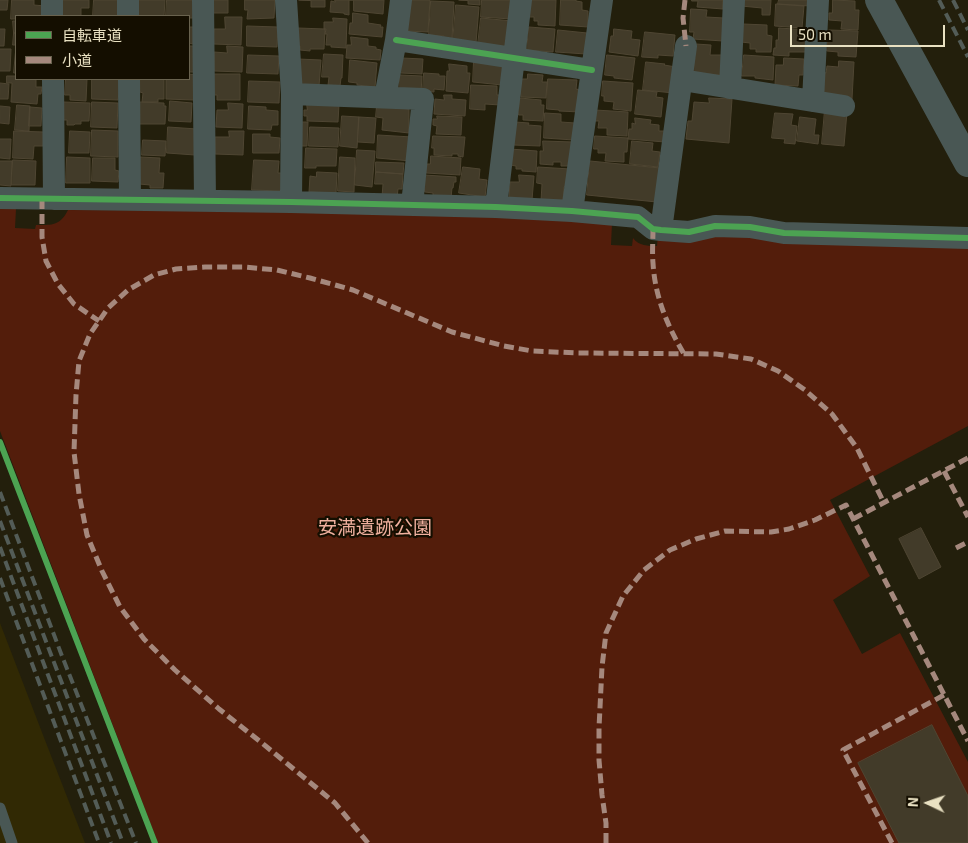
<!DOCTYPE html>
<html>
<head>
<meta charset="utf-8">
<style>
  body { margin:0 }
  #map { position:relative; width:968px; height:843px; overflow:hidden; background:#231f0c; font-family:"Exo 2","Noto Sans JP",sans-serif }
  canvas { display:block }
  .legend { position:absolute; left:15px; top:15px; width:175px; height:65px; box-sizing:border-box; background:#140e00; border:1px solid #69624e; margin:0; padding:6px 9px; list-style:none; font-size:15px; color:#e9e1c2 }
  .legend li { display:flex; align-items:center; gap:10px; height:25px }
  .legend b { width:25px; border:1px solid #69624e }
  .north { position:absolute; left:903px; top:778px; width:50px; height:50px; -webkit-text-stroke:4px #140e00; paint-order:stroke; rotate:273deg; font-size:14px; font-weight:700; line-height:20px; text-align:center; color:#e9e1c2 }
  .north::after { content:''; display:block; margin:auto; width:18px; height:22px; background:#e9e1c2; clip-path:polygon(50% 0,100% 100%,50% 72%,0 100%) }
  .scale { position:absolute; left:790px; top:25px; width:155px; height:22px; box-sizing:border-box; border:2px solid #e9e1c2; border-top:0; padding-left:6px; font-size:15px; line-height:18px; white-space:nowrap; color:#e9e1c2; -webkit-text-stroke:4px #140e00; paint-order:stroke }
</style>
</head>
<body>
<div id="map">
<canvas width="968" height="843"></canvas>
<ul class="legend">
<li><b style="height:6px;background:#4ca352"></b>自転車道</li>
<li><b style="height:6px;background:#a5887d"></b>小道</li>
</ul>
<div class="north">N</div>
<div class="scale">50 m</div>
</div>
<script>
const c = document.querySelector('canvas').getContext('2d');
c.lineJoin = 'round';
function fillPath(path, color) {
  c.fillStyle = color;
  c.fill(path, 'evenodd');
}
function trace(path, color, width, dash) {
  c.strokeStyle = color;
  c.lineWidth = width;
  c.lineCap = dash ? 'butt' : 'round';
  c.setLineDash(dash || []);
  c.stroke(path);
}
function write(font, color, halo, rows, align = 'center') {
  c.font = font + ' "Exo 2","Noto Sans JP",sans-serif';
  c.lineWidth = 4.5;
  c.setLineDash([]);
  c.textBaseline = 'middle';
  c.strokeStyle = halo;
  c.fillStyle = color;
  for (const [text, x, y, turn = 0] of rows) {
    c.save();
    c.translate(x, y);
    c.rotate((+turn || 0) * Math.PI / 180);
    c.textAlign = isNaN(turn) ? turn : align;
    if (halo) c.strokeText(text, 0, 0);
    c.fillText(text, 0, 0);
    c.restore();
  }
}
const built = new Path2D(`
  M0,623L43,735L85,843H0Z`);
const green = new Path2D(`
  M0,208L16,209L15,228L35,229L36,225C52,225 60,226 68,210L281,211L551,218L612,223L611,245L632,246L633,238C639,246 648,246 657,246L658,235L968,241V426L830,500L870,576L833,600L862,654L900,633L968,762V843H158L0,431Z`);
const building = new Path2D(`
  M0,0H8L7,10H0Z
  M12,0H34V5L45,6V16H16V19H11Z
  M60,0H89V8H81V16H60Z
  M94,0H119V16H93Z
  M133,0H165L164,16H133Z
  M167,0H197V18H189V16H166Z
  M211,0H228V13H211Z
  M245,0H275L274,18L247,19L248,10H245Z
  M299,0H325V7H311V1Z
  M335,0H353H349V15L344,14V13L330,12L331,1L335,2Z
  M354,0H384L383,14L354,11Z
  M409,0H430L428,32L407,31Z
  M459,0H480V5L468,4V1Z
  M482,0H512L511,19L481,17Z
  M529,0H556L555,26L538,25V21H534V17H528Z
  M561,0H576V1L582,2V10L588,11V27L560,25Z
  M692,0H723V9L697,7L698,1H692Z
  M741,0H771L770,15H762V8L741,6Z
  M779,0H810V6L778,4Z
  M833,0L855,1V10H859L858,30L841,29L842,21L829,20V13H832Z
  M431,1L454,2L452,39H443L444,36L429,35Z
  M776,4L804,6L802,28L775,26Z
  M456,5L479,7L476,43L453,41Z
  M691,9L707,10L706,17L724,18L723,41L693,39L694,32H690Z
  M353,13L368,15V23L381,25L380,27H383L382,37L349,34L350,23H352Z
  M225,17H242L241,45L213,44L214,29H225Z
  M333,18L347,19L346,48L331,47V45H326L327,34H325L326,29H324V22H333Z
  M481,18L512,21L509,48L478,45Z
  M13,21H16V33H14Z
  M743,24L767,25V35L772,36L771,52H756V49H750V43L741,42Z
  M247,26L278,27L277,47L247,46Z
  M189,27H194L193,44L189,43Z
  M529,27L555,29L553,52L527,50Z
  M298,28L325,29L324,49H310V51L300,50V46H296Z
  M779,28L808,30L806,52H789V56L773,55L774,48H776V40H778Z
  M0,29H5L4,46H0Z
  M614,29L632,31L631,39L640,40L638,56L609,52L611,36H613Z
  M558,30L587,33L586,54L556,52Z
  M829,30L858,31L856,57L838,56V52L827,51Z
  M645,32L675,35L673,56L658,55V58L642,57Z
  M14,33H16V45H13Z
  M351,37L368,39V46L376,47V49L381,50L380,60L346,58L347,45H351Z
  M696,44L711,45L710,55H723L722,75L694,73Z
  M189,46H194V72H189Z
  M227,46L243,47L242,72L214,71V52L227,53Z
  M16,47V73H14Z
  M0,49H11L10,71H0Z
  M324,54L343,55L342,78H341L340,86L328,85L329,77H322Z
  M248,55L279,56L278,74L247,73Z
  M607,55L635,58L632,80L614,78V76L605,75Z
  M744,55L774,57L773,80L755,78V76H742Z
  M402,58L423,59L422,74L401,73Z
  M784,58L804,59L803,75H799L798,86L775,85L776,65H783Z
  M298,59L321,60L319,86L296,85Z
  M350,60L377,63L375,87L357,85V83L349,82Z
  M474,60L504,65L502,85L473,82Z
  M839,61L854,62L852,99L822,93L823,72L826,73L827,66L838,67Z
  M646,62L665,64L664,65L676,67L674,93L643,90Z
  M449,64L467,66V73H470L468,93L446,91L447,71H449Z
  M424,73L439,74V76H445L444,90L434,89V92L423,91Z
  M189,74L195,75L194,100L166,99V79H189Z
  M213,74H240V100H217V95H212Z
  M528,74L543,75L542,82H547L546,98L521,97L519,79H527Z
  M400,75L422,76L421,93L399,92Z
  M7,76H16V79H36V87H42L41,94H38L37,104L11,102L12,83H7Z
  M66,79H87L86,101L70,100V95H65Z
  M92,79H121L118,100L92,99Z
  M140,79H164V99H158V102H142L143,93L140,92Z
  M548,79L577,80L576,89L581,90L580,112L559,111V110L547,109Z
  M249,81L280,82L279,103L248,102Z
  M603,81L633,83L631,111L613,109L614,102L604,101V96H602Z
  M0,83L9,84L8,99H0Z
  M471,85L497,86V95H501L500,105L485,104V110L470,109Z
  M638,90L657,92L656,97L663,98L661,117L635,114Z
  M444,95H452V99L466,100L465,116L434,114L435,99L444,100Z
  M520,98L541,100V105H544L543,121L523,120V115H519Z
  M709,98L732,99L729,143L686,139L688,121H692L694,102L709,103Z
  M170,101L192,103L191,122L169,121Z
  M64,102L90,103L89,121H81V124H75L74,125H67V120H63Z
  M92,102L118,103L117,128L91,127Z
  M139,102L164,103V106H166L165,124H139Z
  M228,103L243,104L242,128L216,127L217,110H228Z
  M307,104H339L338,122L307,121V116H304V110H307Z
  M17,105L30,106L29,131L15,130Z
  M0,106L10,107L9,124L0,123Z
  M249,106L266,107V110L278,111V125H272L271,130L248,129Z
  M377,106L409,109V133L382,130L383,118L376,117Z
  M30,107L42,108L41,126H29Z
  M595,110L628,112L627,136L607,135V128H598L599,121H594Z
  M825,110L847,112L844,146L822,144Z
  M545,113L561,114V122L575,123L574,140L544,138Z
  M775,113L793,114L791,125L797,126L795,144L784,143L785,139L772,138Z
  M342,116L359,117L357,148L340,146Z
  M437,116L462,117L461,135L436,134L437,126L433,125V119H437Z
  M359,117L376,118L374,143L358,142Z
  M800,117L816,119L814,135H819L818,144L797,141Z
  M635,118L651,120L650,124L659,125V131H666L665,142L628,139L629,129H632V123L635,124Z
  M298,122H308L307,146H298Z
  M515,122L529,123L528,125L541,126L540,146L513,145Z
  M168,127L197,129L195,155L167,153Z
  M310,127L339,128L338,147L309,146Z
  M92,130L118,131V157L91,156Z
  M14,131L44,132L43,146H34L33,159L13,158Z
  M70,131L90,132L89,153H69Z
  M229,131H244L243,155L215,154V137H229Z
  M253,134H270V137L280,138L279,153H253Z
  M378,135L412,137L411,161L377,158Z
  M433,136L465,137L463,157L458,156V154H452V156L434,155V148H432Z
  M595,136L628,138L627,152H624V162L605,161L606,153H598V149H594Z
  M0,139H11L10,159L0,158Z
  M143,140L166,141L165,156L142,155Z
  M543,141L573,142L572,166H561V162H553V165L540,164V151H543Z
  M632,141L653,143L652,151L660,152L658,167L630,164Z
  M306,148L337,149L336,166H316V168H305Z
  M510,149L537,151L536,172L522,171V169H516V166L510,165Z
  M357,150L375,151L372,187L355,185Z
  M431,156L461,158L460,175L426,173L427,164H430Z
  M67,157L90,158V183H66Z
  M140,157L160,158L159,173H164L163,188H150V185L139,184Z
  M340,157L355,158L354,192L338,191Z
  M93,158H115V170L119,171L118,182L92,181Z
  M13,160L36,161L35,185H12Z
  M254,160L279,161L278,173H283L282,191L252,190Z
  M0,161H12L11,186L0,185Z
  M590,161L660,168L657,202L587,195Z
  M376,162L404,163L403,174L376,172Z
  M463,167L480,169L479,179L487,180L485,197L459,193Z
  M538,167L570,169L565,187H564L563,202L541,201L542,184L537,183Z
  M317,172L337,173L336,193L309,192L310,176L316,177Z
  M376,172L403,174L402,189H398L397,198L382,197L383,184H375Z
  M424,175L456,177V182H454L453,188H452L451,198L433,197V193L425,192Z
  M519,175L534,176L532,200L509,198L510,182H519Z
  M921,528L941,567L919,579L899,539Z
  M932,725L968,796V843H899L858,763Z`);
const service = new Path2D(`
  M0,808L12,843`);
const minor = new Path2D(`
  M52,0V16
  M128,0V16
  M203,0L205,201
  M286,0L292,94L291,202
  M396,40L592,70
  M53,79L54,199
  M129,79L130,200
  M682,80L844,106
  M730,88L734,0
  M292,94L423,99L412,205
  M385,97L396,40L401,0
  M813,101L818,0
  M0,198L291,202L496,207L572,211L638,217L653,229L661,230L689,232L715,226L750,227L784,233L968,238
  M496,207L521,0
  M572,211L602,0
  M661,230L686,46`);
const tertiary = new Path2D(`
  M879,0L968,163`);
const rail = new Path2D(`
  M939,0L968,57
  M953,0L968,30
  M0,492L62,656L136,843
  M0,521L123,843
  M0,547L111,843
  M0,578L99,843`);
const quiet = new Path2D(`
  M685,0L683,18L686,46
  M42,199V237L46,261L58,284L74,304L99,321
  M653,229C653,240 652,252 653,263C655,297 667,325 684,354
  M944,471L968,517
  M853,519L968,458
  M956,548L968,542
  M368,843L335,803L262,743L219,709L175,670L144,639L120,607L102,571L87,535L79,494L74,452L76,395L79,361L90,334L108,308L128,290L154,275L176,269L205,267H244L277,270L310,278L353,290L452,332L504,346L532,351L578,353L716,354L751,359L778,371L805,390L832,414L857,448L884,503
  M606,843V823L602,795L599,760V728L602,667L606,633L623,596L644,570L670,550L696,539L725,531L771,532L789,529L815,520L846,505L968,741
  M892,843L843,750L944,695`);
const cycleway = new Path2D(`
  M396,40L592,70
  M0,198L291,202L496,207L572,211L638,217L653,229L661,230L689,232L715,226L750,227L784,233L968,238
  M0,442L155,843`);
const parkNames = [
  ["安満遺跡公園",375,528]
];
fillPath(built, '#312904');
fillPath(green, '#531d0b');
fillPath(building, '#423b29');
trace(building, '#4f4633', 1);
trace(service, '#495754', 11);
trace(minor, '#495754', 22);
trace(tertiary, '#495754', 28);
trace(rail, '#535c57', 4, [10, 5]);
trace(quiet, '#a5887d', 5, [10, 5]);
trace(cycleway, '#4ca352', 6);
write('19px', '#f0b09e', '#140e00', parkNames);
</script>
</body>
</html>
